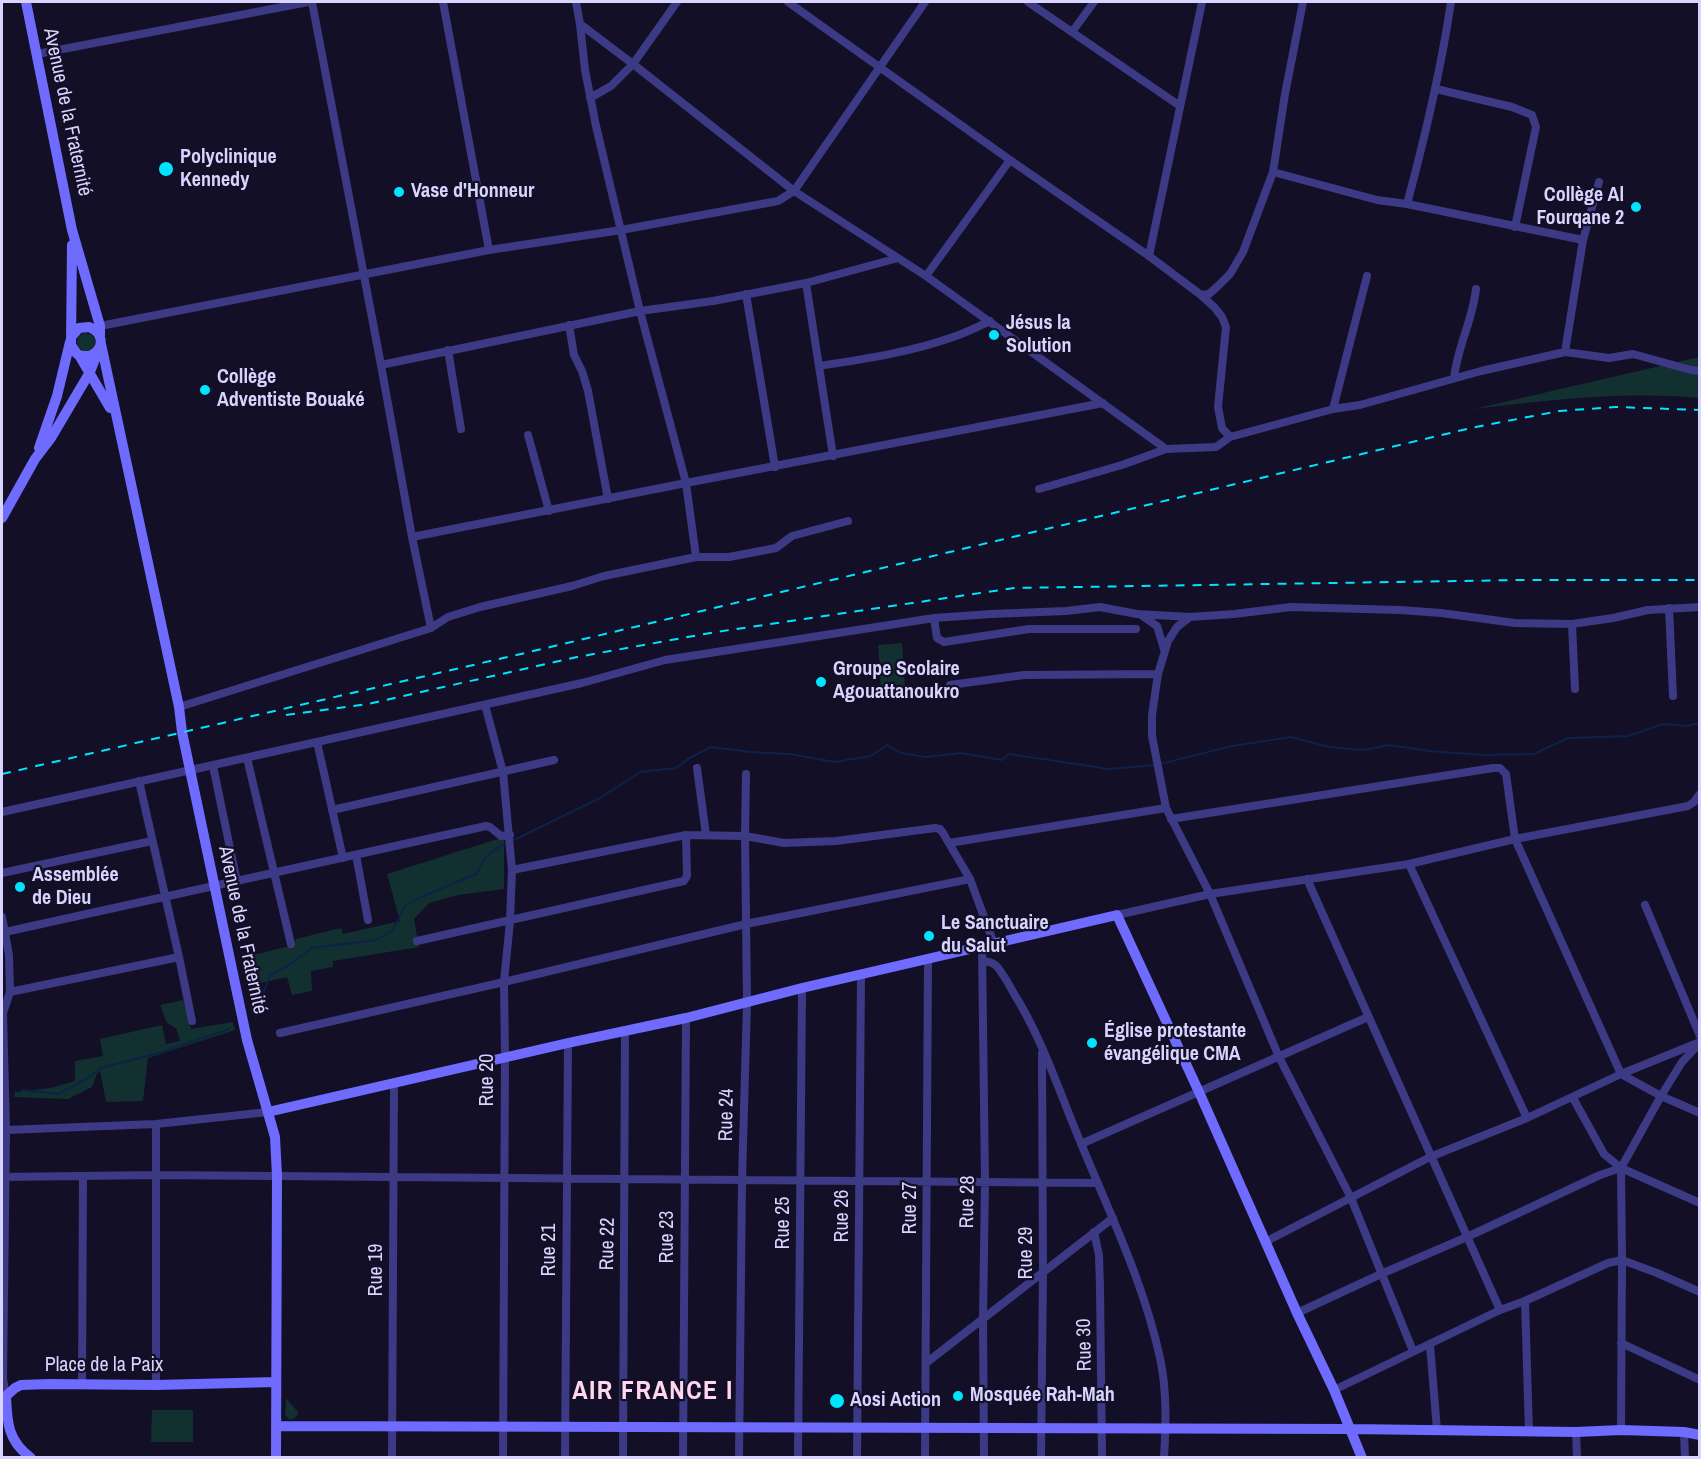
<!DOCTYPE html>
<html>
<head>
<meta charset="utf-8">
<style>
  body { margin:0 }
  #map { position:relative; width:1701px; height:1459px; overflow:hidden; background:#130f26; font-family:"Archivo Narrow",sans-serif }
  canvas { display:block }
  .frame { position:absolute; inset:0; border:3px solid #d9d4ff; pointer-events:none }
</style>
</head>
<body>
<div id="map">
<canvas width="1701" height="1459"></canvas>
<div class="frame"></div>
</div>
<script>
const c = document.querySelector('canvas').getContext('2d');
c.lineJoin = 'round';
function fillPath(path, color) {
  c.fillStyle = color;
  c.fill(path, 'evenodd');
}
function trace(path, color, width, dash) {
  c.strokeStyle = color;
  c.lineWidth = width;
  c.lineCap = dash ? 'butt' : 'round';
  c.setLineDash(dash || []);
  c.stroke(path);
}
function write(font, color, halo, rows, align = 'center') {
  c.font = font + ' "Archivo Narrow",sans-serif';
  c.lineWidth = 4.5;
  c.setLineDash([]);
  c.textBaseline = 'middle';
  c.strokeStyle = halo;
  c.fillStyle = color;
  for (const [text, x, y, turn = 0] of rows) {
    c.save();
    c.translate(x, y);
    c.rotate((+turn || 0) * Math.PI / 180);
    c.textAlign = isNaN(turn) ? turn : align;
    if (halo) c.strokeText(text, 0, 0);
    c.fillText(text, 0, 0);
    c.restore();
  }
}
const green = new Path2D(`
  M77 342a9 9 0 1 1 18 0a9 9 0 1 1-18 0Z
  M1699,357V398C1623,391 1549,400 1474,409Z
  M902,643L905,688L881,689L878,645Z
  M504,837V889L458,895L429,903L414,919L419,947L333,961V967L311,971L312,991L292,995L287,977L256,984L249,956L294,945L296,939L341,928L343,934L400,921L387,874Z
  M183,1000L191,1029L233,1022L235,1030L148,1058L143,1101L106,1102L100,1071L97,1074L92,1087L68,1099L14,1097L15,1092L51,1088L75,1081V1061L103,1056L100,1039L162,1025L166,1044L180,1041L176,1028L167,1023L160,1005Z
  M286,1398L298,1412C298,1417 294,1420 289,1419L285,1415Z
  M152,1410H193V1442H151Z`);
const stream = new Path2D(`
  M1160,764L1232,746L1291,737L1329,747L1364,750L1389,745L1429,751L1485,755L1534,754L1568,738L1628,736L1663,724L1686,726L1700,723
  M514,840L600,798L640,772L676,768L688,759L711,747L750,752L789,754L835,762L871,756L887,745L901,753L926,757L961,753L1002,760L1009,754L1109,769L1154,765
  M255,999L262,996L270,975L289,965L312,948L376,940L393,930L405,906L421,897L476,874L485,858L496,849L505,844
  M22,1090L58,1094L88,1078L101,1068L162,1052L229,1029`);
const street = new Path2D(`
  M312,2L381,365L412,537L431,628
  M443,2L489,250
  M677,2L633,64L794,191L926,276L1166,449
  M788,2L1010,160L1149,256L1201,295L1215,308L1222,317L1226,327L1218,407L1222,428L1230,437
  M1028,2L1180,106
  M580,24L633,64L611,86L590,98
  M1072,32L1094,2
  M37,54L308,2
  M1436,89L1512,107L1532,115L1536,127L1515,227
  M1273,172L1377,200L1407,204L1583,240
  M1407,204C1425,137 1441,70 1451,2
  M1149,256L1202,2
  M926,276L1010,160
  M806,283L833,456
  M746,294L775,467
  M1201,295L1209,294L1219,285L1230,274L1243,252L1273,172L1285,94L1303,2
  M569,325L574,355L582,371L588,391L608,499
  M100,326L489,250L621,230L778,201L794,191L925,2
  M448,350L461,429
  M1565,352L1583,240L1599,182
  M381,365L640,311L713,301L806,283L898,258
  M819,366C865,359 912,352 956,336C967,332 979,326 990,321
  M1454,378C1457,348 1473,319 1476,289
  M1333,409L1367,276
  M528,435L549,511
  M1039,489L1122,465L1166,449L1216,447L1230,437L1333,409L1360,405L1481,371L1565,352L1609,358L1633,354L1691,370L1700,371
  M412,537L686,483L1103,403
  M696,557H729L776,548L792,536L848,521
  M1669,608L1673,696
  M1141,615L1157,626L1164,649
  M1190,617L1177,627L1168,641L1158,674L1152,715V736L1166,808L1210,894L1279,1057L1351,1198L1413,1351
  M934,618L937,638L944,642L1029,629H1136
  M1572,624L1575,689
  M950,685L1024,675L1158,674
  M485,705L503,772L512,870L510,921L504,982L505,1057L503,1458
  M179,707L431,628L448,617L480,607L572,586L604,576L696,557L686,483L640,311L596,126L585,70L580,24L576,2
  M317,742L343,858
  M247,758L291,944
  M213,766L237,882
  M697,768L706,835
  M139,781L179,957L192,1021
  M332,810L554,760
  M2,812L582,683L665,660L934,618L991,614L1066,611L1100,607L1137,614L1190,617L1234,614L1291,607L1400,610L1441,613L1515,623L1572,624L1613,618L1648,610L1700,607
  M1171,819L1493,768H1500L1506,774L1515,839L1621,1074L1661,1096L1700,1113
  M949,843L1166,808
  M356,855L368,920
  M1409,864L1527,1118
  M512,870L686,835L745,836L784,843L836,841L935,828L940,829L943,833L970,879L994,944
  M2,873L152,841
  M1307,879L1500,1310
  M1645,905L1700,1036
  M1117,915L1210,894L1409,864L1515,839L1688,806L1694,802L1700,794
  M2,917L9,955L10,992L3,1013L6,1130L3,1379L6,1396
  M5,932L486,826L490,827L501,836L510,835
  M417,941L684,881L687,876L686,835
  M982,947L985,1182L983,1319L984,1458
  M983,961C990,962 995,963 999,969C1004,976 1009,984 1013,992C1042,1038 1059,1091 1080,1141C1109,1212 1144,1283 1160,1358C1167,1390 1166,1425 1164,1458
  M10,992L179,957
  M280,1033L504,982L746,924L970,879
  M1573,1098L1604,1154L1621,1168
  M6,1130L156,1124L268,1112
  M1081,1144L1368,1017
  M2,1177L156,1175L1098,1183
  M1094,1232L1099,1255L1100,1287L1102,1458
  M1265,1242L1430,1157L1527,1118L1621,1074L1700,1042
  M1525,1301L1529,1432
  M1297,1313L1381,1274L1467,1237L1600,1175L1621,1168L1700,1203
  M1621,1343L1700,1380
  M1430,1345L1437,1430
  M926,1363L1113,1218
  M82,1384L83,1176
  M156,1385V1124
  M1334,1390L1500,1310L1525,1301L1608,1263L1622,1260L1657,1273L1700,1292
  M1621,1430L1622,1260L1621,1168L1661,1096L1682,1062L1698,1045
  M1576,1432L1577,1458
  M1684,1432L1685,1458
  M392,1458L394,1083
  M565,1458L568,1043
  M623,1458L625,1031
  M683,1458L686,1018
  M739,1458L742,1180L747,1003L745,836L746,774
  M798,1458L802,988
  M857,1458L861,975
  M925,1458L928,959
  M1041,1458L1043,1272L1042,1053`);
const secondary = new Path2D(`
  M26,2L72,230L100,326V336
  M72,336L79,328L89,327C111,335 99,364 77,354L71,345L72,245
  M101,344L179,707L182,732L247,1040L275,1137L277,1176L276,1458
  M79,355L110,408
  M39,448L57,396L70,342
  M2,518L35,459L51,438L90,372L98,351
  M268,1112L568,1043L686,1018L802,988L1117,915L1199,1092L1297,1313L1334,1390L1362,1458
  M276,1426L1350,1429L1576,1432L1621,1430L1684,1432L1700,1435
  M31,1458C8,1441 7,1423 6,1396L15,1388L21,1385L49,1384L156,1385L276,1382`);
const rail = new Path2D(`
  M286,715L368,704L577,657L716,632L1014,588L1522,580H1700
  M2,774L525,653L1471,428L1559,411L1616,407L1700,410`);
const markers = [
  [166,169,8,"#00e5ff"],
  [399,192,6,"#00e5ff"],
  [1636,207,6,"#00e5ff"],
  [994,335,6,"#00e5ff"],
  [205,390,6,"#00e5ff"],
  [821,682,6,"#00e5ff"],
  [20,887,6,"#00e5ff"],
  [929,936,6,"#00e5ff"],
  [1092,1043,6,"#00e5ff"],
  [958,1396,6,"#00e5ff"],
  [837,1401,8,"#00e5ff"]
];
const streetNames = [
  ["Avenue de la Fraternité",67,112,78],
  ["Avenue de la Fraternité",242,930,78],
  ["Rue 20",488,1080,-90],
  ["Rue 24",727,1115,-89],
  ["Rue 28",968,1202,-89],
  ["Rue 27",911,1208,-90],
  ["Rue 26",843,1216,-90],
  ["Rue 25",784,1223,-90],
  ["Rue 23",668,1237,-90],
  ["Rue 22",608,1244,-89],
  ["Rue 21",550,1250,-90],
  ["Rue 29",1027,1253,-90],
  ["Rue 19",377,1270,-90],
  ["Rue 30",1085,1345,-91],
  ["Place de la Paix",104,1366]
];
const poiNames = [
  ["Polyclinique",180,158],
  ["Kennedy",180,181],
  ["Vase d'Honneur",411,192],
  ["Collège Al",1624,196,"right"],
  ["Fourqane 2",1624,219,"right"],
  ["Jésus la",1006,324],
  ["Solution",1006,347],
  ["Collège",217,378],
  ["Adventiste Bouaké",217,401],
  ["Groupe Scolaire",833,670],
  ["Agouattanoukro",833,693],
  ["Assemblée",32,876],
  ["de Dieu",32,899],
  ["Le Sanctuaire",941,924],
  ["du Salut",941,947],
  ["Église protestante",1104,1032],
  ["évangélique CMA",1104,1055],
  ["Mosquée Rah-Mah",970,1396],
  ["Aosi Action",850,1401]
];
const districtNames = [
  ["AIR FRANCE I",653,1392]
];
fillPath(green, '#12302f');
trace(stream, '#0c2248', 2);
trace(street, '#3d3a85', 8);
trace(secondary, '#6f6bff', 10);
trace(rail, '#00e5ff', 2, [9, 8]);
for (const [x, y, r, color] of markers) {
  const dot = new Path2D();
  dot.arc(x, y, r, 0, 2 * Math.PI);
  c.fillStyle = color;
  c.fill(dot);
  trace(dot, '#130f26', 2);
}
write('20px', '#d9d4ff', '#130f26', streetNames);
write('bold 20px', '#d9d4ff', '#130f26', poiNames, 'left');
c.letterSpacing = '1.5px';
write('bold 26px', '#ffd6f0', '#130f26', districtNames);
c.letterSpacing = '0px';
</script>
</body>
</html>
